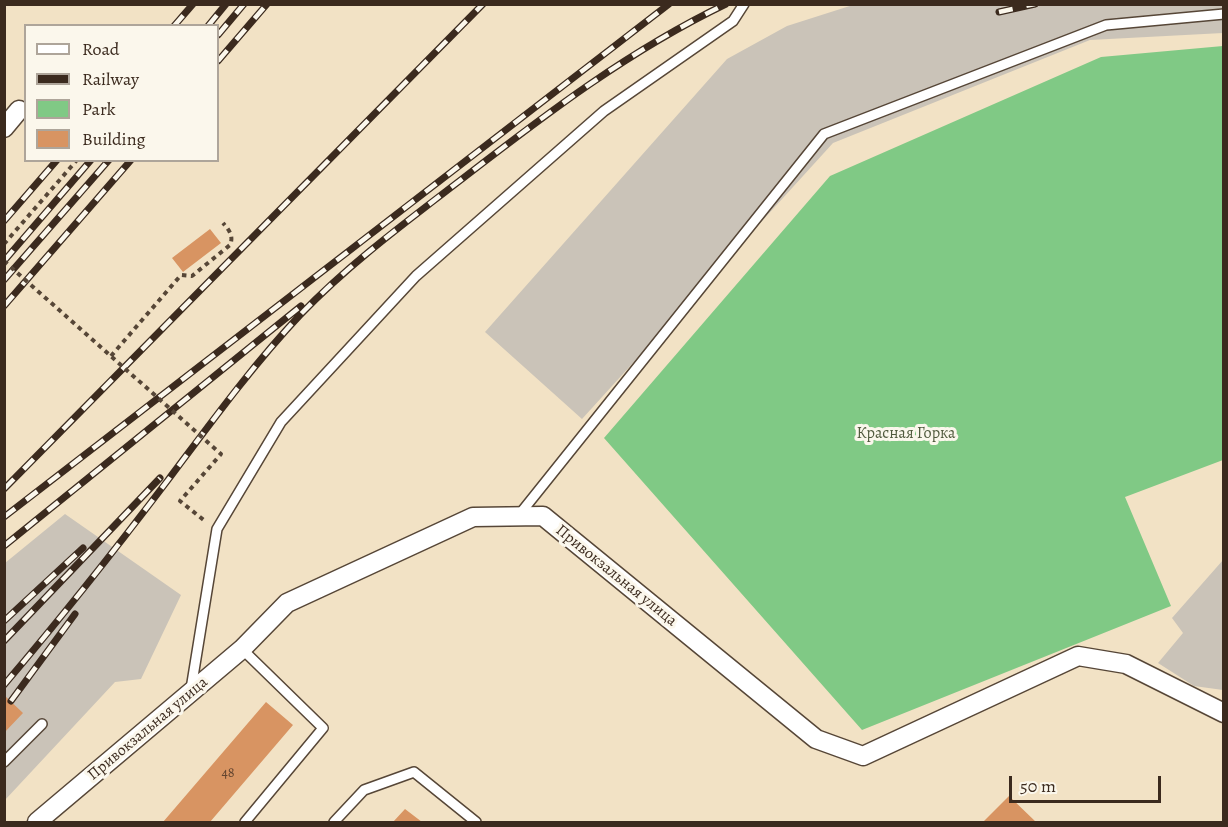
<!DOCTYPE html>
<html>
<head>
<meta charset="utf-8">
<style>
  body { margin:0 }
  #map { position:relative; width:1228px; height:827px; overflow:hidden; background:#f2e2c5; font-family:Alegreya,serif }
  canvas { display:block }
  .frame { position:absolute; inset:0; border:6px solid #3b2a1e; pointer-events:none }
  .legend { position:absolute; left:24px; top:24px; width:195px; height:138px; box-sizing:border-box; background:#fbf7ec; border:2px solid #aea59a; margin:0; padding:8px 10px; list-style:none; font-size:18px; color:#3b2a1e }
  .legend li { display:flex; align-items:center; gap:12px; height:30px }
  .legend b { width:30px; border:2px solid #aea59a }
  .scale { position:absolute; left:1009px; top:776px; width:152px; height:27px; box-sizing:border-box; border:3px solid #3b2a1e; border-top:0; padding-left:8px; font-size:18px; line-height:21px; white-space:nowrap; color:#3b2a1e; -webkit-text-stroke:4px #fbf7ec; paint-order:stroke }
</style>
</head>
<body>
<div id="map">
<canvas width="1228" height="827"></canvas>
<div class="frame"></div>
<ul class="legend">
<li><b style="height:8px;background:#fff"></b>Road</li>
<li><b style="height:8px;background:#3b2a1e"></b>Railway</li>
<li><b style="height:16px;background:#80c985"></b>Park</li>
<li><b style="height:16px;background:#d89462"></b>Building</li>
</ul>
<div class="scale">50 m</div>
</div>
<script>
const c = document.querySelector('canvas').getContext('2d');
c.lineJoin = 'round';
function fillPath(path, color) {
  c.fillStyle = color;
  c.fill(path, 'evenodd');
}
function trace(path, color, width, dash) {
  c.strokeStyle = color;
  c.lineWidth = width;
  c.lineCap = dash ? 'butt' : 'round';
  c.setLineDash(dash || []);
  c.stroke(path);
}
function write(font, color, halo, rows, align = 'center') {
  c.font = font + ' Alegreya,serif';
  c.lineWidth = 6;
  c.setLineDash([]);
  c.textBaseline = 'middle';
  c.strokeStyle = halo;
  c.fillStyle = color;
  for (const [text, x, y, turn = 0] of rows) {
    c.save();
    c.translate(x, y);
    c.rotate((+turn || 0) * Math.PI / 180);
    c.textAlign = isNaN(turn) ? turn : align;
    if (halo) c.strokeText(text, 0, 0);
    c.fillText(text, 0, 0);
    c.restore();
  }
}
const industrial = new Path2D(`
  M856,4L1223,5V33L1090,40L833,143L582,419L485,332L727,59L787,26Z
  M65,514L181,595L141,679L115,682L5,800V563Z
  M1223,560V690L1194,686L1158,663L1183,633L1172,618Z`);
const green = new Path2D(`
  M1223,46V460L1125,497L1171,606L862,730L604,438L830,176L1101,57Z`);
const building = new Path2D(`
  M210,229L221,243L183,272L172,258Z
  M4,695L23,713L4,733Z
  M266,702L293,725L210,822H163Z
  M1009,796L1036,822H983Z
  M405,809L422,822H393Z`);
const path = new Path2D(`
  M4,244L77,160
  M111,356L181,275L192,276L230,245C234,236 229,230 223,223`);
const service = new Path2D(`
  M519,515L824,134L1106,25L1224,14
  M242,649L323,728L245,822
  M191,689L217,529L281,422L416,276L604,111L733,21L744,4
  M4,762L42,724
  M334,822L364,790L414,772L476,822`);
const minor = new Path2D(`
  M4,128L19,110
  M37,822L242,649L287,603L473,517L543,516L816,739L863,756L1078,656L1126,664L1224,713`);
const rail = new Path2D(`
  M999,12L1035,4
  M174,26L193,4
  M208,26L226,4
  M218,35L244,4
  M218,61L267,4
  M4,221L57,160
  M4,261L91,160
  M4,280L109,160
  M4,306L131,160
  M4,489L483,4
  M4,517L669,4
  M4,546L301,306
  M4,621L83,548
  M4,641L160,478
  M4,685C61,618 115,550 168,480C210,424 252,366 300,315C349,264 406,222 462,179C546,114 630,50 726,4
  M11,701L75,614`);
const pathBridge = new Path2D(`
  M4,261L221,454L180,501L205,521`);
const numberNames = [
  ["48",228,774]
];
const parkNames = [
  ["Красная Горка",906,434]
];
const streetNames = [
  ["Привокзальная улица",616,576,39],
  ["Привокзальная улица",148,729,-40]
];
fillPath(industrial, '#cac3b8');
fillPath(green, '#80c985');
fillPath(building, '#d89462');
trace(service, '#564637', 12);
trace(minor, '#564637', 21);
trace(path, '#564637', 4, [4.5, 4.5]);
trace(service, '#fff', 9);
trace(minor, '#fff', 18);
trace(rail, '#3b2a1e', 7);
trace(rail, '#fbf7ec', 4.5, [14]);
trace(pathBridge, '#564637', 4, [4.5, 4.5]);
write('14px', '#62442f', null, numberNames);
write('16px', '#505a3d', '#fbf7ec', parkNames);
write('16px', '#3b2a1e', '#fbf7ec', streetNames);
</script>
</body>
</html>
